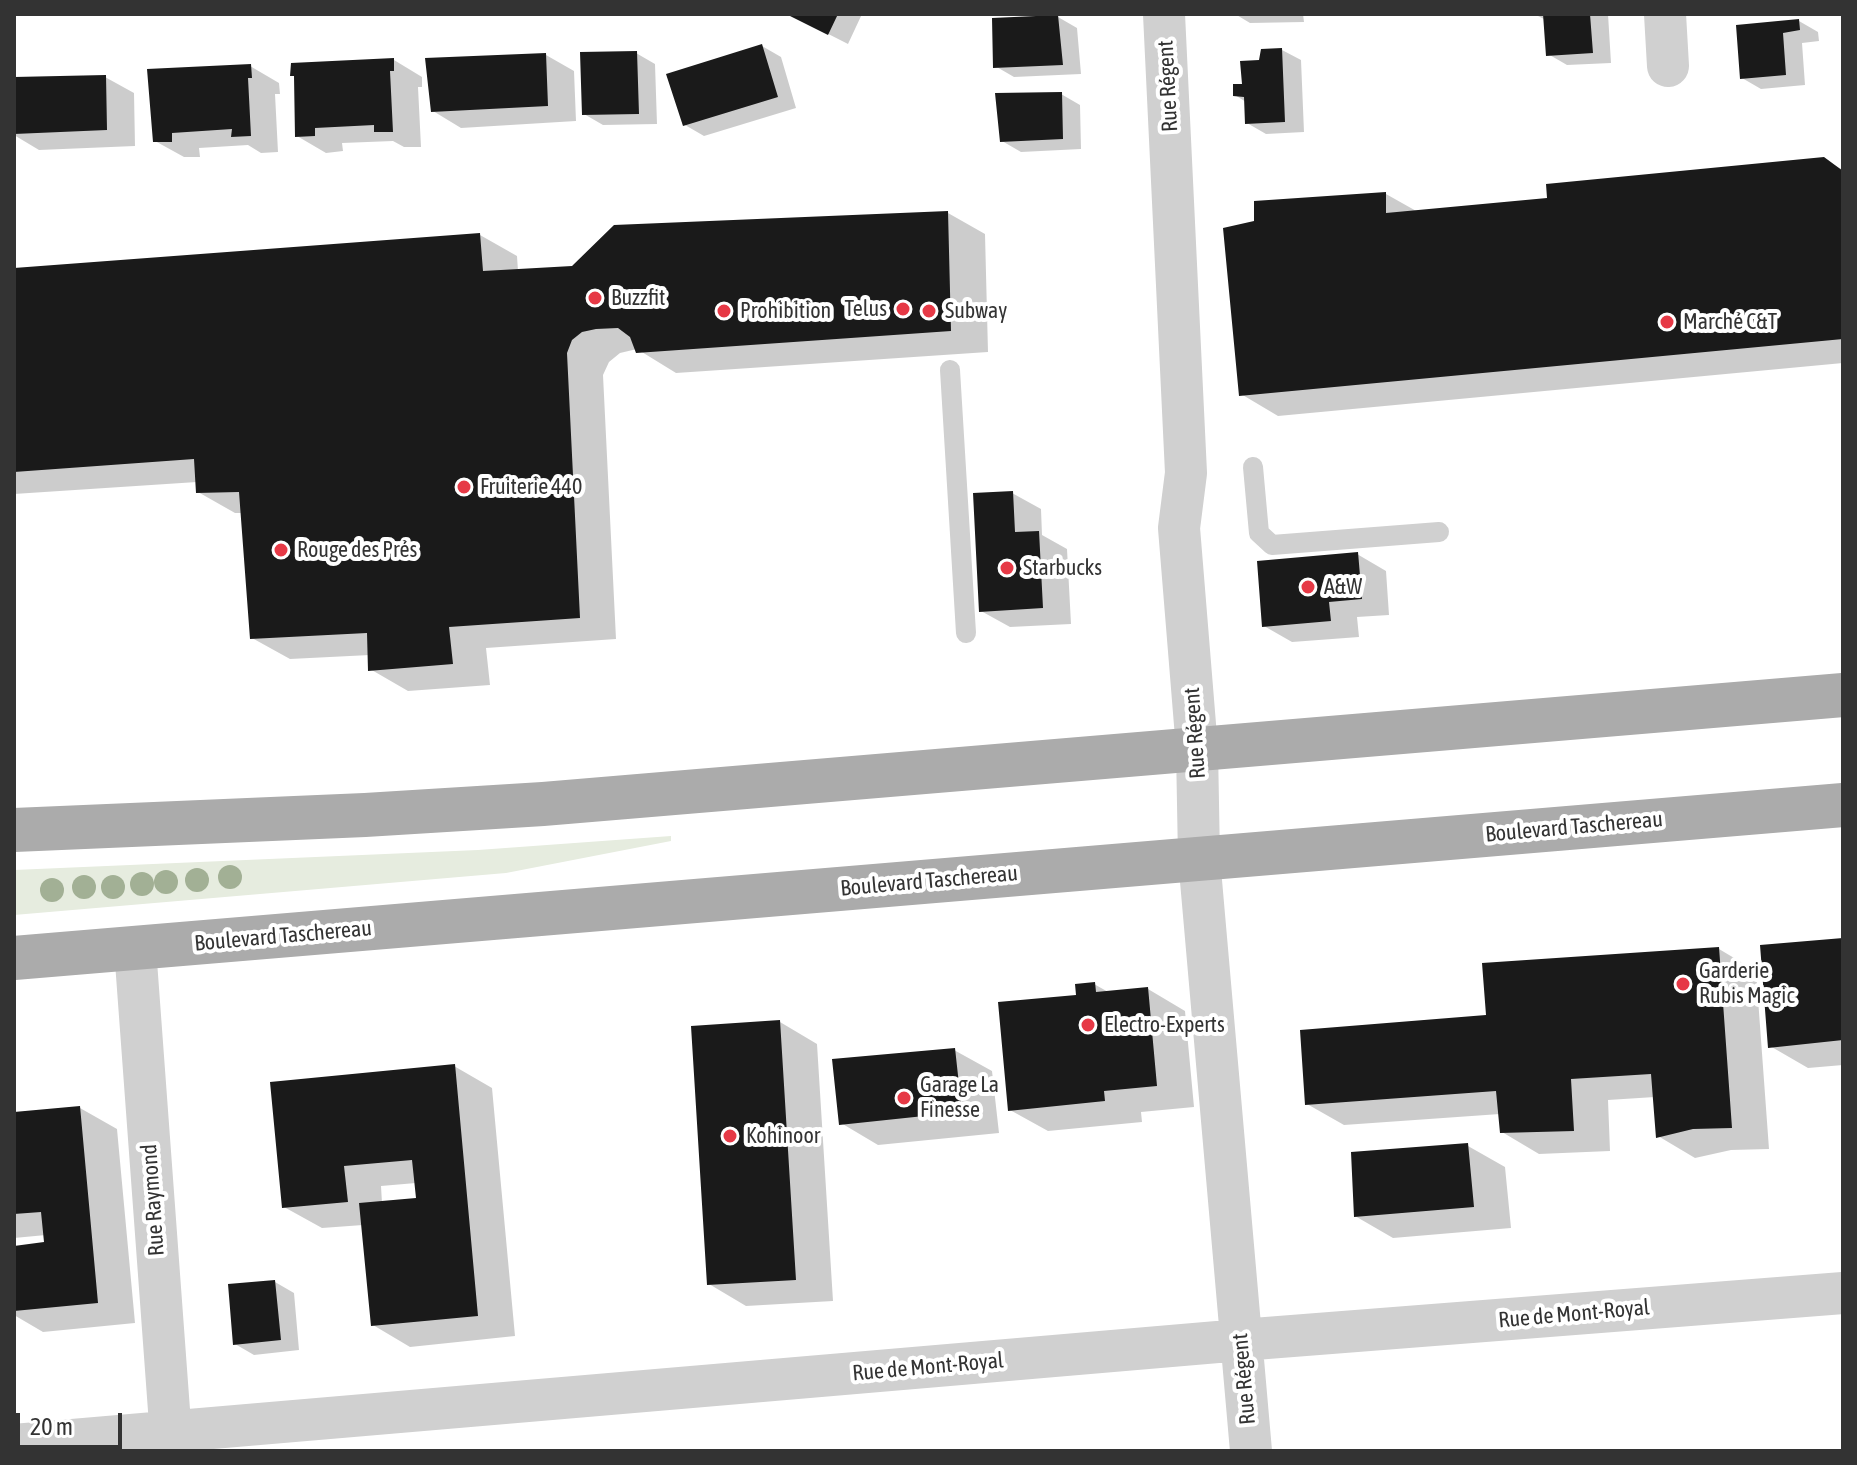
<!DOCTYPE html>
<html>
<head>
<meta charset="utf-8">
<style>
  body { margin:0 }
  #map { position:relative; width:1857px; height:1465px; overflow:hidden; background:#fff; font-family:"Asap Condensed",sans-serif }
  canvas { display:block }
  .frame { position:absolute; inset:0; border:16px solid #333; pointer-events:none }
  .scale { position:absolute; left:16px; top:1413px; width:106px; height:36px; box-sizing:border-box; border:4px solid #333; border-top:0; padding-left:10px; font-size:24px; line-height:28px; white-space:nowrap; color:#333; -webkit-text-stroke:6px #fff; paint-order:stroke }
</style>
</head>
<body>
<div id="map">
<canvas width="1857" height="1465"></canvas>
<div class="frame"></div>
<div class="scale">20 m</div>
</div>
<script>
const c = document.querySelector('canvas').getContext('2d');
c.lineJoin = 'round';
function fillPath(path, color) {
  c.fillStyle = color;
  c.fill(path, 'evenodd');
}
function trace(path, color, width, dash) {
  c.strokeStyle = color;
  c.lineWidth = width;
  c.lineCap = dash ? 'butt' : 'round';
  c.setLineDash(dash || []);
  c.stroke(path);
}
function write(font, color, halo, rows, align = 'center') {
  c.font = font + ' "Asap Condensed",sans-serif';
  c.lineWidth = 8;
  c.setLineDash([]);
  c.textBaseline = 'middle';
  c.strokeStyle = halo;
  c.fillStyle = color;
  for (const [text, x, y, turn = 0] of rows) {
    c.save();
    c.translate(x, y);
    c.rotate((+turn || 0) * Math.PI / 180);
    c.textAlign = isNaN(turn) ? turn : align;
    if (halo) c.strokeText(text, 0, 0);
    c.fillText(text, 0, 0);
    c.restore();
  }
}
const green = new Path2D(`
  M671,836V841L506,873L14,915V870L478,850Z`);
const shadow = new Path2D(`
  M789,14H862L848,44Z
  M1235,14H1303L1304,22L1250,23Z
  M1534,14H1608L1611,63L1567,65L1548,54L1546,20Z
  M1058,17L1077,28L1081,74L1014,77L995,66Z
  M1799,21L1818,32L1819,41L1802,43L1805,85L1761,89L1742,78L1739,27Z
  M762,46L781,57L796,108L704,136L685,125Z
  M1282,50L1301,60L1304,132L1266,134L1247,123L1246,102L1235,95L1261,62Z
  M636,53L655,64L657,124L603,125L584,114Z
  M546,55L574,71L576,121L461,128L433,111Z
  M394,60L422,77V87H418L421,147H404L393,141L342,143L343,151L326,153L297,136Z
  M250,66L279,83L280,94H275L278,152L261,153L248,145L199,148L200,157H184L155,141Z
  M105,77L134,93L135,146L39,150L14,135V79Z
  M1061,94L1080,105L1081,149L1021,152L1002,141Z
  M1823,159L1843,170V363L1278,416L1241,394L1386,194L1418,212L1550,200Z
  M948,213L985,234L988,352L676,373L637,349L620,353L609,362L603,375L616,639L486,648L490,685L408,691L370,669V655L290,659L252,638L243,513H235L198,492L197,482L14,494V270L480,235L517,256L518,271L573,268Z
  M1012,493L1041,509L1042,535L1067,549L1071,624L1010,627L981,611Z
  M1357,554L1386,571L1389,615L1357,617L1359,637L1292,642L1264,626Z
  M1843,940V1065L1808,1068L1770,1046Z
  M1719,949L1756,971L1769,1149L1731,1150L1695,1158L1658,1136L1655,1097L1608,1100L1610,1151L1539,1154L1502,1132L1500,1114L1344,1125L1307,1104L1488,1017Z
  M1094,984L1110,993L1148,989L1185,1011L1194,1107L1141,1112L1142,1122L1048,1131L1010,1110L1078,996Z
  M780,1022L817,1044L833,1301L746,1306L709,1284Z
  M954,1050L992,1071L999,1133L878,1145L841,1123Z
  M454,1066L492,1088L515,1336L410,1347L373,1325L363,1225L322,1228L284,1207ZM416,1183L418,1200L382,1203L381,1186Z
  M80,1108L117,1129L135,1323L43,1332L14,1315V1248L47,1244L46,1235L14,1238V1114Z
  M1468,1146L1505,1167L1511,1228L1393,1238L1355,1216Z
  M275,1282L294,1293L299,1350L254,1355L235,1344Z`);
const building = new Path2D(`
  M786,14H838L828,35Z
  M1543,14H1590L1593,53L1546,56Z
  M1058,15L1063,65L993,68L992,18Z
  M1799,19L1800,30L1783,33L1786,75L1740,79L1736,25Z
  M762,44L778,97L683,126L666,74Z
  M1282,48L1285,122L1245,124L1244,97L1233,96V84H1242L1240,61L1259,60L1261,49Z
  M637,51L639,114L582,115L580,52Z
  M546,53L548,106L431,112L425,58Z
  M394,58V71H390L393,132H374V125L315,128V136L295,137L294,76H290L291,63Z
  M251,64L252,78H248L251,136L231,137L232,129L172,133V142H153L147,69Z
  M106,75L107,130L14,134V77Z
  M1062,92L1063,139L1000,142L995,93Z
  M1824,157L1843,171V339L1239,396L1223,228L1254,221V201L1386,192V213L1547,198L1546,184Z
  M948,211L951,331L636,353L630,337L618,328L596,329L582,332L572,340L567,353L580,618L449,627L453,664L368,671L367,633L250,639L239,492L196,493L194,459L14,472V268L480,233L483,271L572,266L614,225Z
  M1013,491L1015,532L1039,531L1043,608L979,612L973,493Z
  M1358,552L1362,599L1329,602L1331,621L1262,627L1257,561Z
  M1843,938V1040L1768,1048L1760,945Z
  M1719,947L1732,1128L1693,1129L1656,1138L1651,1074L1571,1079L1574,1131L1500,1133L1496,1091L1305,1105L1300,1030L1486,1015L1482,963Z
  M1095,982L1096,992L1148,987L1157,1086L1104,1091L1105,1101L1008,1111L998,1002L1076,995L1075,984Z
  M780,1020L796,1280L707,1285L691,1026Z
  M955,1048L962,1112L839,1125L832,1059Z
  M455,1064L478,1316L371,1326L359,1203L416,1198L412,1160L344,1166L348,1202L282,1208L270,1082Z
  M80,1106L98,1303L14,1311V1246L44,1242L41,1212L14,1214V1112Z
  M1468,1143L1474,1207L1354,1217L1351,1152Z
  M275,1280L281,1340L233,1345L228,1284Z`);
const service = new Path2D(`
  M950,370L966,633
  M1253,467L1259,533L1272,545L1439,532`);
const minor = new Path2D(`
  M1164,14L1186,473L1179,528L1197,749L1199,858L1251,1451
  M1665,14L1668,66
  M135,948L172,1451
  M14,1445L1241,1340L1843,1293`);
const primary = new Path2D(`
  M14,830L365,815L543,804L1843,695
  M14,958L1843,805`);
const trees = [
  [230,877],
  [197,880],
  [166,882],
  [142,884],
  [84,887],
  [113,887],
  [52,890]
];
const markers = [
  [595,298,8,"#e63946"],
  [903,309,8,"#e63946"],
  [724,311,8,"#e63946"],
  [929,311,8,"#e63946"],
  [1667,322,8,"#e63946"],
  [464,487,8,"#e63946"],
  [281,550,8,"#e63946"],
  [1007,568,8,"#e63946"],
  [1308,587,8,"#e63946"],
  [1683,984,8,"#e63946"],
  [1088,1025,8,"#e63946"],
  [904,1098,8,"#e63946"],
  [730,1136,8,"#e63946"]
];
const streetNames = [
  ["Rue Régent",1168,86,-93],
  ["Rue Régent",1195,733,-94],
  ["Boulevard Taschereau",1574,827,-5],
  ["Boulevard Taschereau",929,881,-5],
  ["Boulevard Taschereau",283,936,-5],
  ["Rue Raymond",153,1200,-94],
  ["Rue de Mont-Royal",1574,1314,-5],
  ["Rue de Mont-Royal",928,1367,-5],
  ["Rue Régent",1244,1379,-95]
];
const poiNames = [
  ["Buzzfit",611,298],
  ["Telus",887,309,"right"],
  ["Prohibition",740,311],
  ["Subway",945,311],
  ["Marché C&T",1683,322],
  ["Fruiterie 440",480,487],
  ["Rouge des Prés",297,550],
  ["Starbucks",1023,568],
  ["A&W",1324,587],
  ["Garderie",1699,971],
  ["Rubis Magic",1699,996],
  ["Electro-Experts",1104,1025],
  ["Garage La",920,1085],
  ["Finesse",920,1110],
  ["Kohinoor",746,1136]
];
fillPath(green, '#e6ecdf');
fillPath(shadow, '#0003');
fillPath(building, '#1a1a1a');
trace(service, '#d0d0d0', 20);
trace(minor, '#d0d0d0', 42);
trace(primary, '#ababab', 44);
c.fillStyle = '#a2b095';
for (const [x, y] of trees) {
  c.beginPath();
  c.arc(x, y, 12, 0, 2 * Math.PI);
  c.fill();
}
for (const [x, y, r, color] of markers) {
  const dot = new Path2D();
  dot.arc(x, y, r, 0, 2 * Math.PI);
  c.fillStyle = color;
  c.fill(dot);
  trace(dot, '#fff', 3);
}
write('22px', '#333', '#fff', streetNames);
write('22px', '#333', '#fff', poiNames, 'left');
</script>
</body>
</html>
